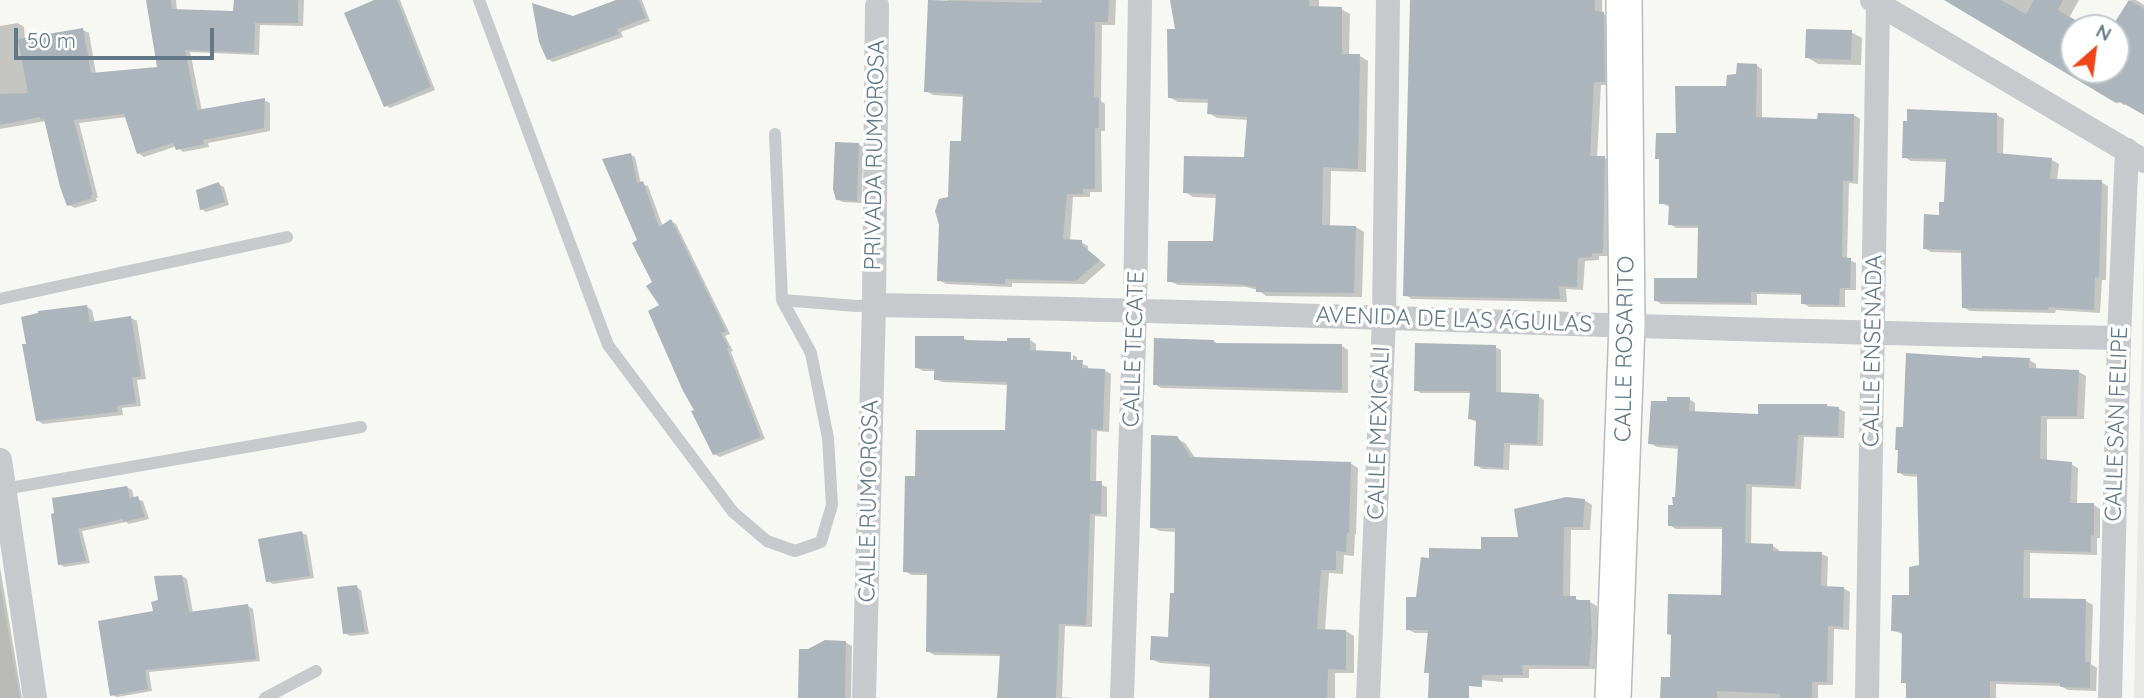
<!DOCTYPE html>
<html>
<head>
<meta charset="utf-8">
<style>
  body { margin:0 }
  #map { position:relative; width:2144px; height:698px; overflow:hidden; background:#f7f7f3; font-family:Quicksand,sans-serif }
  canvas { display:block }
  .north { position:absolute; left:2060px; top:14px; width:70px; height:70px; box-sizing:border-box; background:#fff; border:2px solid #c1c9cf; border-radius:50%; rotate:28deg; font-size:19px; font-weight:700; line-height:28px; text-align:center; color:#637887 }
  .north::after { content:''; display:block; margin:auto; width:24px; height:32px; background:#f14519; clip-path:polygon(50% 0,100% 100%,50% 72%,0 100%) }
  .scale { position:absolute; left:14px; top:28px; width:200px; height:32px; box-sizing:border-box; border:4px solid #637887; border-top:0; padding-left:9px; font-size:21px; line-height:24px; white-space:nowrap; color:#637887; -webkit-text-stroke:5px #fff; paint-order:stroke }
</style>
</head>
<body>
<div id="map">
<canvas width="2144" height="698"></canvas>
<div class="north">N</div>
<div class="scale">50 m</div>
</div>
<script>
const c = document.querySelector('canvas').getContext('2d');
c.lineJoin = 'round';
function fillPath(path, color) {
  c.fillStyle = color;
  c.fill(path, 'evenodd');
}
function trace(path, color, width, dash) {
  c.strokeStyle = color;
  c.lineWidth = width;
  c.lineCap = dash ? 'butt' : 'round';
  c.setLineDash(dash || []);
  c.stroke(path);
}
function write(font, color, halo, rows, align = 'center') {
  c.font = font + ' Quicksand,sans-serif';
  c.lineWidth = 7;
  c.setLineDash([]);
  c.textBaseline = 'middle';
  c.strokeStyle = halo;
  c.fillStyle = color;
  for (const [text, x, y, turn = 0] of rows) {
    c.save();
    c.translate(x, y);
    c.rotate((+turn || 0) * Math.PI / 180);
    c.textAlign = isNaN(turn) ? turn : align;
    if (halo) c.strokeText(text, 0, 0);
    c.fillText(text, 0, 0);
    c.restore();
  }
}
const built = new Path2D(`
  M2144,244V698H2134Z
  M0,585L20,698H0Z`);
const shadow = new Path2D(`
  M148,0H176L177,11L235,13L266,0H304L303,26L260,25L259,55L190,52L202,111L264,100L270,103V131L208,143L209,147L183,152L177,146L144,157L138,153L127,117L79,123L98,198H96L97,201L75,208L69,205L46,121L0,129V26L18,23L24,27L25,40L83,30L89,33L96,74L159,69Z
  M379,0H400L435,90L390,108L385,105Z
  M617,0H642L650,21L621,32L623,37L553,62L548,59L573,17Z
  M948,0H1116L1115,25H1102L1101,101L1105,104V131H1101L1102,192H1090V197H1073L1070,241L1081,242L1088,246V251L1106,265L1084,284L1012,283V287L946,284L939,280L950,198L963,143L965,97L933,95L926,91Z
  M1172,0H1319V8L1341,9L1350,14L1349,56H1360L1368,61L1366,172L1331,171L1330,227H1356L1364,232L1362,297L1266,296L1258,290L1246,287L1178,285L1169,281L1215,243L1217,198L1193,197L1185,192L1246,159L1248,120L1217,118L1209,113L1210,103L1178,102L1169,97L1177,31Z
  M1412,0H1602V13L1611,18V85H1601L1597,158H1605L1612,162L1610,256H1599V260L1585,261L1583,290L1566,289L1567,302L1412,299L1405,295Z
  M1947,0H2079L2069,18L2085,28H2074V70H2116V28H2113L2131,0H2136L2144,5V113L2129,104L2124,105Z
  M1851,32L1862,38L1861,65L1818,64L1807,57Z
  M1756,65L1762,69V119L1819,120L1854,115L1860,119L1858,184L1849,183L1847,259L1856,263V290H1845V307H1809L1803,303V295L1757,294V305L1661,304L1655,300L1698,280L1700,228H1676L1670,224V207L1661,203V160L1657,158L1738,76Z
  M1997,115L2004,119L2003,155L2052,160L2059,164L2057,181L2101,182L2108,186L2106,280H2102L2100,313L2056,310L2055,313L1970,311L1963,307V253L1931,252L1924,248L1946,204L1948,162L1911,161L1904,157Z
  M858,144L863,147L862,203L843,202L837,199Z
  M630,154L635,157L641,184L648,186L663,227L671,221L676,224L730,334L725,336L733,351L731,352L765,439L720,457L714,454L697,411L639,241Z
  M218,184L224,187L229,205L206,212L201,209Z
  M87,307L92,310L95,323L131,318L137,321L146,379L137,380L141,406L122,408L123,415L43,424L37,420Z
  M963,338L970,342L1009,343L1030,340L1036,344V352L1072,354H1069L1072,369L1073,355L1077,357V362L1088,366V370H1104L1111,374L1109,432L1097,431L1096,483L1107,487V517L1095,516L1092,627L1065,626L1062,697L1074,698H999L1001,656L934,655L928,651L929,575H911L905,571L917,478L1007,432L1008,385L942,382L936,379V371H923L916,367Z
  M1214,341L1219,345L1342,346L1348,350V393L1161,388L1155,384Z
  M1495,347L1501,350V394L1538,396L1544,400L1543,446L1510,445L1509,470L1482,469L1476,465L1477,422L1470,419L1471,393H1421L1416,390Z
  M2029,360L2036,364V370L2079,372L2086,376L2084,419H2047V461L2071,464L2078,468L2077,504L2094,505L2100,509V538H2097V555L2030,553V600L2086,601L2093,605L2091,664L2097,668L2096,691L2068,690L2061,686L1996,684V698H1908V685L1903,682L1904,635L1893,630L1911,597L1921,567L1919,477L1905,476L1898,472L1905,429Z
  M1689,399L1695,403V413L1759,415L1839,409L1845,412L1844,438L1804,437L1801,489L1752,487L1751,545L1773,546L1779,550V553L1822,554L1828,557L1827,588H1843L1850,592L1849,630L1834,629L1833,685H1818V698H1662L1722,596L1724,529H1676L1669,525L1677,499L1680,449L1657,447L1650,443Z
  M1176,438L1185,443L1196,459L1350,463L1358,468L1356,535L1355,534L1354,556L1344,555L1343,574L1329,573L1325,631H1346L1354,636V673H1335V698H1211L1212,667L1160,663L1151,659L1170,639L1175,595L1176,532L1160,531L1151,527Z
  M127,487L132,490L134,498L143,501L149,519L129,524L126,522L82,531L90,563L64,567L59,564L53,515Z
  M1584,500L1592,505L1590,530H1571L1570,598L1590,602L1597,606L1599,639L1596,669H1529V678H1503V682L1433,676L1426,672L1429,633H1415L1407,629L1417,599L1482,551L1521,539Z
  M302,533L307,535L314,578L273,584L268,581Z
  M0,567L22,698H0Z
  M182,576L187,579L193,613L248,606L253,609L260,661L149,672L152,691L117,697L112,695L155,613Z
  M356,587L361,590L369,634L350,636L345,633Z
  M845,642L852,646L851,698H801L808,651Z`);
const building = new Path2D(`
  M146,0H171L172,9L233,11L234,0H298V23H255L254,53L185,50L197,110L265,98L264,128L203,140L204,144L176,150L173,143L137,154L124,114L74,120L93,195H91L92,198L67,206L60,187L44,119L40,120V117L0,125V94L28,93L18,39L83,28L91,73L157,67Z
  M374,0H397L431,87L384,107L344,13Z
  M616,0H639L646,18L617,29L619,34L547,60L539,42L532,3L573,16Z
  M928,0L1042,3V0H1109L1108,22H1095L1094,97L1099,98V128H1095V189H1083V194H1067L1063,239L1082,240V245L1100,260L1076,281L1005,279V284L937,281L939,225L935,211L939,199L948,197L950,141H961L963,94L924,92Z
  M1170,0H1309V6L1342,7V54H1360L1358,169L1323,167L1322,225L1356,226L1354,293L1256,292V287L1236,284L1167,282L1168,241H1213L1216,194L1183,193L1184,156L1244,157L1247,117L1207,114L1208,99L1168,98L1167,29H1175Z
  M1410,0H1595V11L1604,12L1605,82H1594L1590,156H1605L1603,253H1592V257L1578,258L1577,287L1559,286L1560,299L1403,296Z
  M1944,0H2001L2026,14L2034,0H2063L2058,10L2089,28H2074V70H2116V28H2111L2129,0L2144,9V115L2121,102L2116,103Z
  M1806,29L1852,30L1851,60L1805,58Z
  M1737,63L1757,64L1756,117L1817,119L1818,113L1854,114L1853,181H1843L1842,257L1851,258L1850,288H1840L1839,305L1801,304V293L1751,292V303L1654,301V278H1697L1698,226L1668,225L1669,204H1659V159H1655L1656,133H1676L1675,86H1726L1727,75L1736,74Z
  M1907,109L1997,113V153L2052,158L2050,179L2102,180L2099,278L2095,277L2094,310L2049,307L2048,310L1962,308L1961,250L1923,249L1924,214L1939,215V202H1944L1946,159L1902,158L1903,121H1907Z
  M835,142L859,143L857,201L836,200L833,189Z
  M631,153L637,183L643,181L659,227L671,219L726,331L721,333L729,348L727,349L761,437L713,455L691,411L694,410L683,391L648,311L659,305L646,286L652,282L632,243L637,240L602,159Z
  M219,182L225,202L200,210L196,190Z
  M87,305L90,322L131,316L141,376L132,378L136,403L117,406L118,412L36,421L22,344H26L21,317L38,313V311Z
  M915,336H964V340L1007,341V338H1030V350L1071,352V360H1083L1082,368L1105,369L1103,430L1091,429L1090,481H1102L1101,514H1090L1086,625L1059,624L1056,698H997L1000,654L926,652L927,573L903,572L905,476H915L916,430H1005L1007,382L934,380V369L915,368Z
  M1154,338L1214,340V343L1342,344V390L1153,385Z
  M1415,343L1496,345V392L1539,394L1537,444L1504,443L1503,468L1474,466L1476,420L1468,419L1470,391H1414Z
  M1906,353L1982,358V356L2030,358L2029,368L2079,370L2077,416H2041L2040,459L2072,462L2070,503H2094V535H2091V552L2024,550L2023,598L2086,599L2085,662H2090V688L2060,687V683L1990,681V698H1906V683H1901L1902,632L1891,631L1892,595H1909V567L1919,565L1917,474L1897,473L1898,450H1895L1896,427H1903Z
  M1667,397H1690L1689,411L1758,414V404H1827V406L1839,407L1838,436L1798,435L1795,486L1746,484L1745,543L1773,544V551L1822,552L1821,586L1844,587L1843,627L1828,626L1827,682H1812V698H1780V694L1717,691V698H1660L1661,677H1670L1671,635L1667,634L1668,594L1721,595L1722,543V527L1668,526V505H1673L1672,497H1675L1678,446L1648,444L1651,401H1667Z
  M1151,435L1177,436L1191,457L1351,462L1349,533L1347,532L1346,552L1336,551V570H1321L1317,629L1346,630V670L1328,669L1327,698H1209L1210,664L1150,660L1151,636L1168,637L1170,593H1174L1175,528H1150Z
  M127,486L130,498L138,496L145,517L123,522L122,519L78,529L86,561L58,565L51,514L54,513L52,498Z
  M1566,497L1585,499L1583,527H1564L1563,596H1576V600H1590L1592,634L1589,666L1522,665L1523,675H1482V687L1469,686V698H1428L1429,673H1424L1428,630H1406V597H1416L1421,557L1429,558V548L1481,549V537H1518L1514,509Z
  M302,531L310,576L266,582L258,539Z
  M182,575L189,612L248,604L256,659L145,670L148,689L110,696L98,621L153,611L151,602L158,600L154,576Z
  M357,585L365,632L343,634L337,587Z
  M825,640L846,641L845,698H798L799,649H808Z`);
const lane = new Path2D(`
  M479,0L608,345L733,512L767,541L795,551L821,542L832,505L828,438L811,353L782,300L775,134
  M0,299L287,237
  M782,300L857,306L874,305
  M4,489L361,427
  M265,698L316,671`);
const street = new Path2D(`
  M1872,0L2144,161
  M874,305C1289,311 1704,332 2119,338
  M0,460L35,698
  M864,698L874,305L877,6
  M1122,698L1135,309L1140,0
  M1368,698L1384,319L1388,0
  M1867,698L1878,4
  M2110,698L2119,338L2127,150`);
const secondary = new Path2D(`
  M1613,698L1627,325L1624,0`);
const streetNames = [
  ["PRIVADA RUMOROSA",875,155,-89],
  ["AVENIDA DE LAS ÁGUILAS",1454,320,2],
  ["CALLE TECATE",1134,349,-88],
  ["CALLE ROSARITO",1625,349,-89],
  ["CALLE ENSENADA",1873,351,-89],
  ["CALLE SAN FELIPE",2117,424,-88],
  ["CALLE MEXICALI",1379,433,-88],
  ["CALLE RUMOROSA",869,501,-89]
];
fillPath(built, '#e8e8e7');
fillPath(shadow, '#0003');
fillPath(building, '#acb5bb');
trace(secondary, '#b6bcc0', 38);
trace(lane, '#c6cacd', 12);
trace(street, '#c6cacd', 24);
trace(secondary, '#fff', 35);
write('23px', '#637887', '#fff', streetNames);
</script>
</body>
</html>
